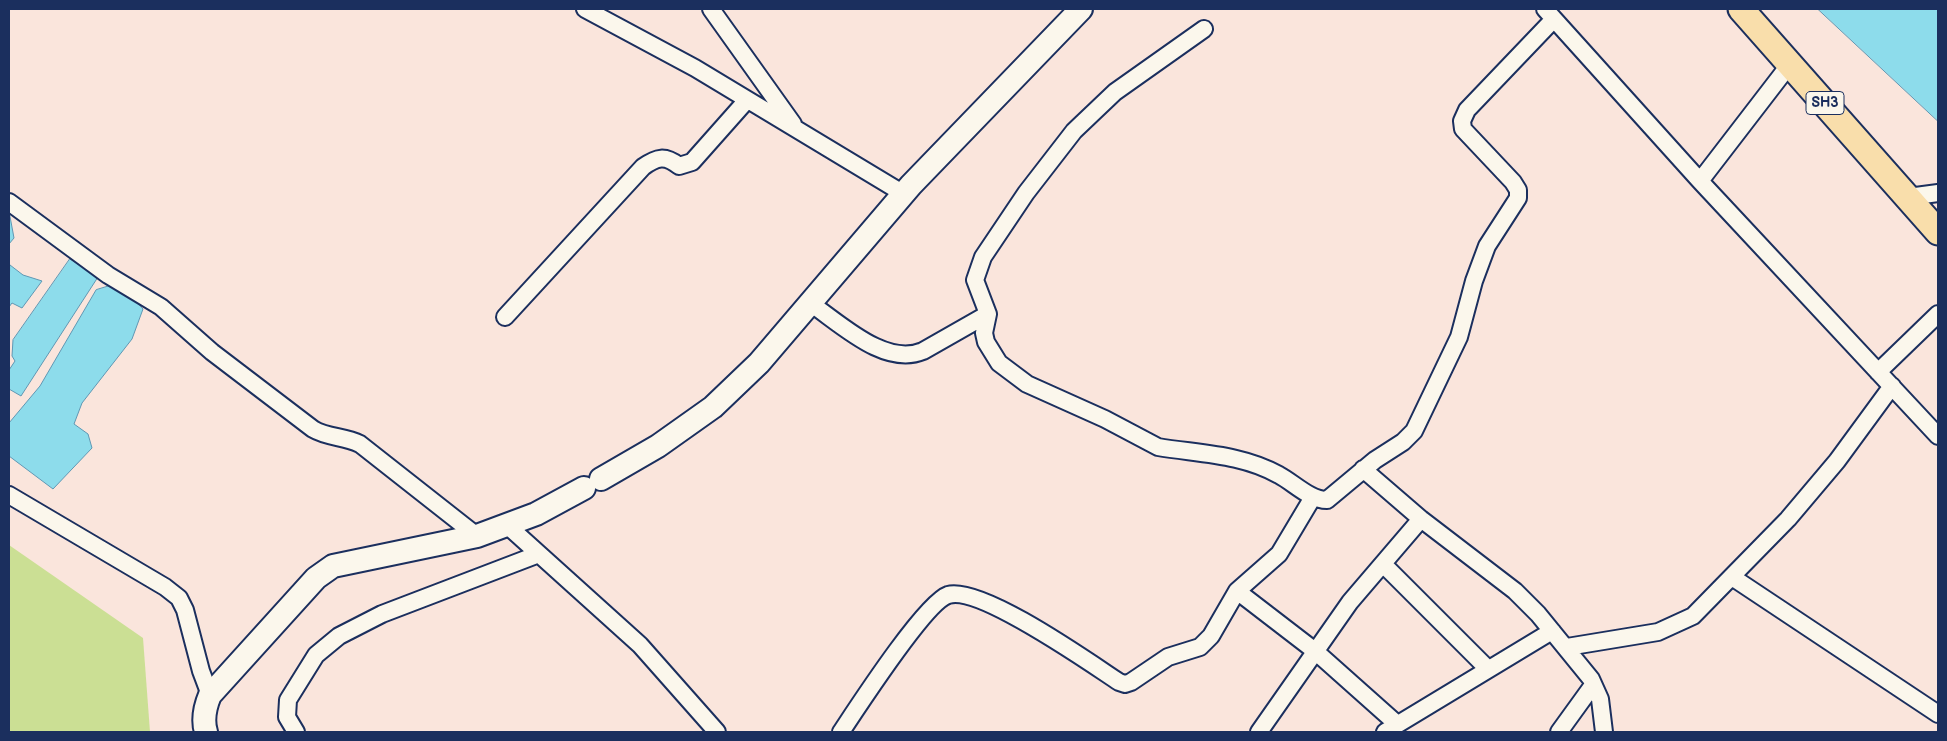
<!DOCTYPE html>
<html>
<head>
<meta charset="utf-8">
<style>
  body { margin:0 }
  #map { position:relative; width:1947px; height:741px; overflow:hidden; background:#fae5dc; font-family:"Balsamiq Sans",sans-serif }
  canvas { display:block }
  .frame { position:absolute; inset:0; border:10px solid #1b2f5e; pointer-events:none }
</style>
</head>
<body>
<div id="map">
<canvas width="1947" height="741"></canvas>
<div class="frame"></div>
</div>
<script>
const c = document.querySelector('canvas').getContext('2d');
c.lineJoin = 'round';
function fillPath(path, color) {
  c.fillStyle = color;
  c.fill(path, 'evenodd');
}
function trace(path, color, width, dash) {
  c.strokeStyle = color;
  c.lineWidth = width;
  c.lineCap = dash ? 'butt' : 'round';
  c.setLineDash(dash || []);
  c.stroke(path);
}
function write(font, color, halo, rows, align = 'center') {
  c.font = font + ' "Balsamiq Sans",sans-serif';
  c.lineWidth = 4;
  c.setLineDash([]);
  c.textBaseline = 'middle';
  c.strokeStyle = halo;
  c.fillStyle = color;
  for (const [text, x, y, turn = 0] of rows) {
    c.save();
    c.translate(x, y);
    c.rotate((+turn || 0) * Math.PI / 180);
    c.textAlign = isNaN(turn) ? turn : align;
    if (halo) c.strokeText(text, 0, 0);
    c.fillText(text, 0, 0);
    c.restore();
  }
}
const green = new Path2D(`
  M9,545L143,638L150,732H9Z`);
const water = new Path2D(`
  M1818,9H1938V121Z
  M9,211L14,238L9,244Z
  M70,259L98,277L21,396L9,389V370L15,361L12,356L13,340Z
  M10,265L23,275L42,281L22,308L12,303L9,307Z
  M112,285L123,287L143,309L132,339L82,403L74,424L88,434L92,448L53,489L9,456V423L40,386L96,290Z`);
const minor = new Path2D(`
  M585,9L695,68L904,194
  M711,9L793,124
  M1545,9L1700,181L1938,436
  M1204,29L1115,92L1074,131L1026,193L983,257L975,280L988,314L984,333L986,342L999,363L1027,384L1105,419L1158,447C1200,454 1242,454 1279,475C1294,483 1310,500 1327,500L1375,460L1403,442L1414,431L1459,337L1474,281L1487,246L1518,198V190L1513,182L1463,129L1462,121L1467,110L1554,19
  M1700,181L1790,64
  M1908,197L1938,193
  M9,202L108,275L161,307L212,352L313,429C328,438 344,436 360,444L477,536
  M810,303C841,324 885,367 923,351L988,314
  M505,317L643,167C657,157 665,155 679,166L692,162L747,100
  M1878,372L1938,314
  M1363,469L1421,519L1515,591L1538,614L1591,679L1600,699L1604,732
  M9,495L165,587L179,598L185,610L201,671L210,695
  M508,526L640,645L717,732
  M1383,564L1488,669
  M1732,577L1938,714
  M1237,591L1315,651L1397,724
  M1567,647L1658,632L1693,616L1788,519L1837,461L1892,386
  M296,732L287,717L288,700L316,655L339,636L382,614L539,554
  M841,732C857,708 925,603 948,595C980,585 1090,663 1119,682L1125,684L1131,682L1168,657L1200,647L1211,636L1237,591L1279,554L1313,497
  M1259,732L1350,602L1421,519
  M1385,732L1552,631
  M1559,732L1593,685`);
const secondary = new Path2D(`
  M601,479L658,446L713,407L759,363L911,185L1081,9
  M206,732C202,719 205,707 210,695L316,578L333,566L477,536L536,514L584,488`);
const primary = new Path2D(`
  M1741,9L1938,232`);
const shields = [
  [1825,103,38]
];
const shieldNames = [
  ["SH3",1825,103]
];
fillPath(green, '#cbdf94');
fillPath(water, '#8ddceb');
trace(water, '#5f97b3', 1);
trace(minor, '#1b2f5e', 20);
trace(secondary, '#1b2f5e', 26);
trace(primary, '#1b2f5e', 29);
trace(minor, '#fbf7ec', 16);
trace(secondary, '#fbf7ec', 22);
trace(primary, '#f9deab', 25);
for (const [x, y, w] of shields) {
  const box = new Path2D();
  box.roundRect(x - w / 2, y - 11.5, w, 23, 4);
  c.fillStyle = '#fbf7ec';
  c.fill(box);
  trace(box, '#1b2f5e', 1);
}
write('bold 14px', '#1b2f5e', null, shieldNames);
</script>
</body>
</html>
